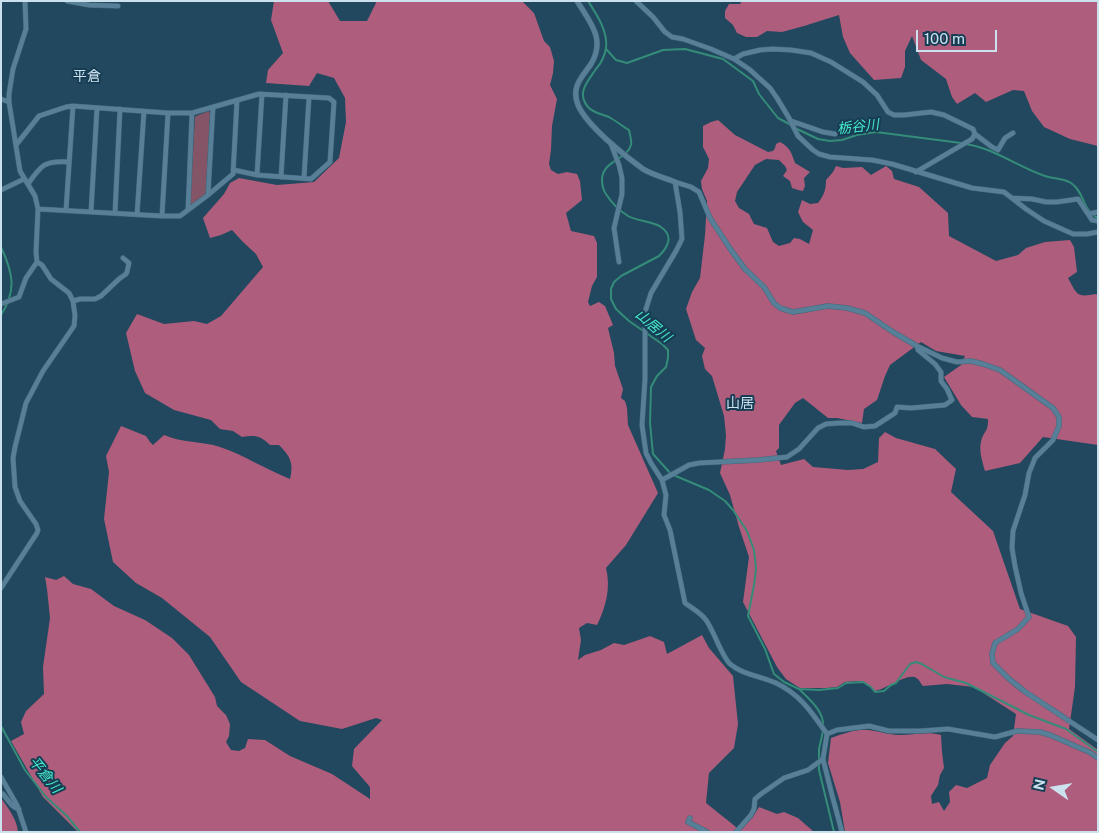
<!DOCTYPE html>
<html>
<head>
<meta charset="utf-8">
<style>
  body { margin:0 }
  #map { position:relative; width:1099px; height:833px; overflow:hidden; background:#21485e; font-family:"Public Sans",sans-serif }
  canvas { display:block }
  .frame { position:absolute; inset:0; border:2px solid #cce1ee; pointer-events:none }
  .north { position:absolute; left:1029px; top:763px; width:50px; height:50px; -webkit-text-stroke:4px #163d53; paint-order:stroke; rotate:283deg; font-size:14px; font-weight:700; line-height:20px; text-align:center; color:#cce1ee }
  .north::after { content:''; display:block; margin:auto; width:18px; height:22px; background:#cce1ee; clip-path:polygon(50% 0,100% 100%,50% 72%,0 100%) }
  .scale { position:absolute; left:916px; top:30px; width:81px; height:22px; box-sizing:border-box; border:2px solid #cce1ee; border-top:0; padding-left:6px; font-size:15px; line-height:18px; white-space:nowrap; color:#cce1ee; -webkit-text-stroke:4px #163d53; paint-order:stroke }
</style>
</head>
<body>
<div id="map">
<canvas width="1099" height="833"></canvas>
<div class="frame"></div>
<div class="north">N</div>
<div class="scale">100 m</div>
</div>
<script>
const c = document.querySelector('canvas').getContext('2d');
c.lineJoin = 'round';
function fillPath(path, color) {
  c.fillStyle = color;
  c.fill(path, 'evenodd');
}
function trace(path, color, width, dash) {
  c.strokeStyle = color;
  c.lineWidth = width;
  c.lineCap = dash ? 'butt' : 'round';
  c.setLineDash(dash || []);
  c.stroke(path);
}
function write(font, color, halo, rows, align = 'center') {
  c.font = font + ' "Public Sans","Noto Sans JP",sans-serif';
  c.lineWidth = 4;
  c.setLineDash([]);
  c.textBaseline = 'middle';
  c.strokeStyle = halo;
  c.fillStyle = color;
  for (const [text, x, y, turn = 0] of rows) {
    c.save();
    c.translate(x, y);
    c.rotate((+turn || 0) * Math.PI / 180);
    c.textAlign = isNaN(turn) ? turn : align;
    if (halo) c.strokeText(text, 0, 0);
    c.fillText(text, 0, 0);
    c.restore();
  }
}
const green = new Path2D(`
  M209,111L210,114L206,192L205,194L192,204L190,203L195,117L196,116Z`);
const forest = new Path2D(`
  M274,1H328L340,21H367L376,3L375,1H522L534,13L544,41L550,47L554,61L553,73L550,85L557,99L552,126L551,150L549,164L551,170L558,174L567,172L577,174L580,181L582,200L566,213L571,231L594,236L597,243V277L592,286L588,302L590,306L599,302L605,306L613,325L608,328L614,353L615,366L623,389L621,398L625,401L627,408L628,425L658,493L626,545L606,568C611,588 606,607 597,625L587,623L579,628L581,640L578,660L585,655L601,650L614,643L624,645L650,636L664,642L667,654L702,635L709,648L733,676L738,724L734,748L709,773L706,803L736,827L742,829L753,817L759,807L777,814L784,812L798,818L814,832H78L43,797L11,741L24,734L21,722L26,711L44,694L43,667L50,618L47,589L45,577L56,580L64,576L73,584L91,589L114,606L145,620L172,638L189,655L215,697L217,706L226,715L230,724L229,736L226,742L231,750L239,751L245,748L248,739L265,740L290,756L332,774L370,799V787L352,766L354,749L382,720L376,718L342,729L300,721L241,682L210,637L162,598L136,583L113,562L104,519L109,472L106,456L121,426L146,436L150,442L153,445L164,435C182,443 202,441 220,447C244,455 267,470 290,479C294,463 290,456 279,445H270C260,435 255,435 242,437L233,431L220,429L211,420L174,410L145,393L135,371L126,333L137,314L164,324L194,321L207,324L221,316L263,267L256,254L243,242L232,230L221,235L210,238L203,218L224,194L230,183L239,178L277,185L314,182L339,158L346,122L345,98L334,78L317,73L309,86L266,83L268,70L283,53L271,20Z
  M742,1H1098V146L1070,139L1044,127L1032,111L1024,91L1013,90L986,102L975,93L957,104L952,97L946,79L921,60L912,36L905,51V67L901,78L874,80L850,53L843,37L839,15L804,26L782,32L767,31L757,37H746L737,33L733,25L725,18V11L729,4H740Z
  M718,120L735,135L768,152L773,151L775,148L776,144L780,142C790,147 792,154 795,163L810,172L804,178L805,186L803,191L798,190L792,188L790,181L783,176L787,170L785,166L779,160L766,159L755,165L737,192L735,201L739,208L749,214L754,224L767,228L773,242L779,246L790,243L794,238L800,239L809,244L813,230L803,222L798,212L802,200L810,204L818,203C824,195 826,190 826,180L833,172L836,166L843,168L862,167L871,175L886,166L892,171L894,179L919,187L948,213L949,236L996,261L1018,255L1026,248L1045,242L1070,240L1074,247L1077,272L1068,278C1077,294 1076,298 1096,294L1098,296V445L1043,437L1020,463L985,471C982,460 978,449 982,438C986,429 988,431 988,419L972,417L961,405L944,377L961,365L965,356L936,351L921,342L890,365L885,376L877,400L864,409L862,423L837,418H828L803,398L795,403L779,425V448L776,451L781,465L804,459L813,467L848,470L863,469L878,462L879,438L885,432L896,438L935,449L956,469L951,492L993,531L1020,609L1068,626L1076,637L1075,687L1069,729L1098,750V832H845L840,802L828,763L831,738C843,734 856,729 868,730C879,731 889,735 899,735C913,735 928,731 941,735L942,752L944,768L940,775L938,785L931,796L932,804L939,802L944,811L950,802L949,792L956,785L967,788L987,778L990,765L1005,743L1013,736L1016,714L974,687L947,684L923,686C920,683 919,678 914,677C904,675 886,689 875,691L865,682L857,681L845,682L837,687L826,688H800L792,683L786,679L777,667L743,602L749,557L739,527L730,495L720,473L725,449L726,435L724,416L712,376L705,369L702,356L705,348L696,340L686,309L692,292L700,278L705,235L707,201L702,189L701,181L708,168L709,159L703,147V126L711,122Z
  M1,798C8,808 17,819 18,832H1Z`);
const stream = new Path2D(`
  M588,1C597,15 608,31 606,48C605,55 601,64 596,69C588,81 576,93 588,107C593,113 602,114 609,117C616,121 622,126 629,130C630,135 632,141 631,145C627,160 603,160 602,179C602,184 603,190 606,194C611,202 620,211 628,216C637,221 655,222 661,227C674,236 668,247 659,256L621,276L614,282L611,289V299L616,309L629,321L662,344L668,350V358L666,367L657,376L651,387L650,423L653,454L671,474L709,490L725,501L733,510L747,531L754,550L756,569L754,585L748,616L765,649L774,674L784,682L799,689L819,690L838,688L846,683L863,682L871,687L875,692L884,691L891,685L896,683L910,664L916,662L922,664L944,677L966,683L1029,715L1066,729L1098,752
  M606,49L616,60L627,63L663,50L685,49L723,59L753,81L759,94L778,118L791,125
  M795,128L818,139L830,141L842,140L857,135L876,132L961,143
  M965,144C994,148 1018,167 1045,176C1054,179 1063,178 1071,183C1079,188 1082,198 1086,206C1088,210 1092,214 1096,217L1098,218
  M1,247C13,273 17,290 1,315
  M800,690C809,699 825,712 823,727
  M1,726L25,770L46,797L67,816L80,832
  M823,731L819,749V770L834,832`);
const minor = new Path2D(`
  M67,1L89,5L118,6
  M636,1L653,17L665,32L672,37L683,39L711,49L734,59L749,69L770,88L777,98L789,118L798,136L813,150L819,154L830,157L872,160L892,164L972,188L1004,192L1026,209L1044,221L1073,234H1087L1098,232
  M734,59L743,54L760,50L773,49L791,50L811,53L831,62L863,82L877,95L888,112L894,115H904L931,112L944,115L973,129L975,134L972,139L916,172
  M1,99L9,102
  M791,121L823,132L835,134
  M975,134L992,147L998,150L1005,138L1013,133
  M611,144L619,165L622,178V194L614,228L619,262
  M16,145L39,116L66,107L73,106L168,113H192L259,94L329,98L334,102L330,162L311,179L257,175L234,170
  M257,175L262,94
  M281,177L286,95
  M304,178L309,97
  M28,184C41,165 45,160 69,162
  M1,190L24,179
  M208,195L213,107
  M1012,198L1032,199L1046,202H1057L1078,199L1088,214
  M38,209L162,216H180L208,195L233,174L237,100
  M66,210L73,106
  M188,210L192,113
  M91,212L97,108
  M1098,212L1088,214L1092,220L1098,221
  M115,213L120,109
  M137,215L144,111
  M162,216L168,113
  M73,301L80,299H95L101,296L119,279L126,274L127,272L129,263L123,258
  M1,304L19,297L26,278L37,262L36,252L38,209L35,196L20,171L9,102V94L13,69L26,29L25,1
  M662,480L689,465L699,463L758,460L787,457L799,449L818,428L826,424L839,423H852L864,427L875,426L895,413L897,407L911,408L945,405L952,400L947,389L941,381V372L935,364L918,350L917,346
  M1,588L37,533L38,530L36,524L20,501L15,487L13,458L15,447L26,403L43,371L74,326L75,316L73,301L69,293L51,279L42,265L37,262
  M827,734L837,730L869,726L889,731H920L948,729L995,737L1017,731L1040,732L1050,735L1089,752L1098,758
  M1,777L17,805L26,832
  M1,793L3,794C8,800 12,808 19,809
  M690,818L688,822L707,832
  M736,832L751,815L754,809L755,799L761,794L784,778L808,770L823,759
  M842,832L832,795L823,759L827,734C812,713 801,695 776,683C761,676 743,675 730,664C721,655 714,631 706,620C701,613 692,608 685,603L670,530L664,515L666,495L662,480L651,463L646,453L642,425L645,379V312L651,293L676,251L682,239L680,212L675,182L691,187L699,192L710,218L731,250L745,269L764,287L774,303L780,308L793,312L828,306L847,308L865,313L893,332L917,346L942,358L957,362L971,361L983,364L1000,370L1053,408L1059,417V426L1053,440L1035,458L1029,473L1025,495L1013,531L1012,548L1015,566L1021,593L1029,617L1018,629L995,643L992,654L993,663L1008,678L1024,691L1098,740`);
const tertiary = new Path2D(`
  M577,1C590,22 606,39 591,64C587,70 579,79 577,86C575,92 576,100 578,105C587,126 625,156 643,169C653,175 665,178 675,182`);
const neighbourhoodNames = [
  ["平倉",87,77],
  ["山居",740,404]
];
const waterNames = [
  ["栃谷川",858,127,-6],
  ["山居川",653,326,40],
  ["平倉川",45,775,51]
];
fillPath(green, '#845566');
fillPath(forest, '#ae5d7c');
trace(stream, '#348c79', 2);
trace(minor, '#436779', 5.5);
trace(tertiary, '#436779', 6);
trace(minor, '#587f98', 4.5);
trace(tertiary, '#587f98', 5);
write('14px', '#cce1ee', '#163d53', neighbourhoodNames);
write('italic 14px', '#45e9c9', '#163d53', waterNames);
</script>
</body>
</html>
